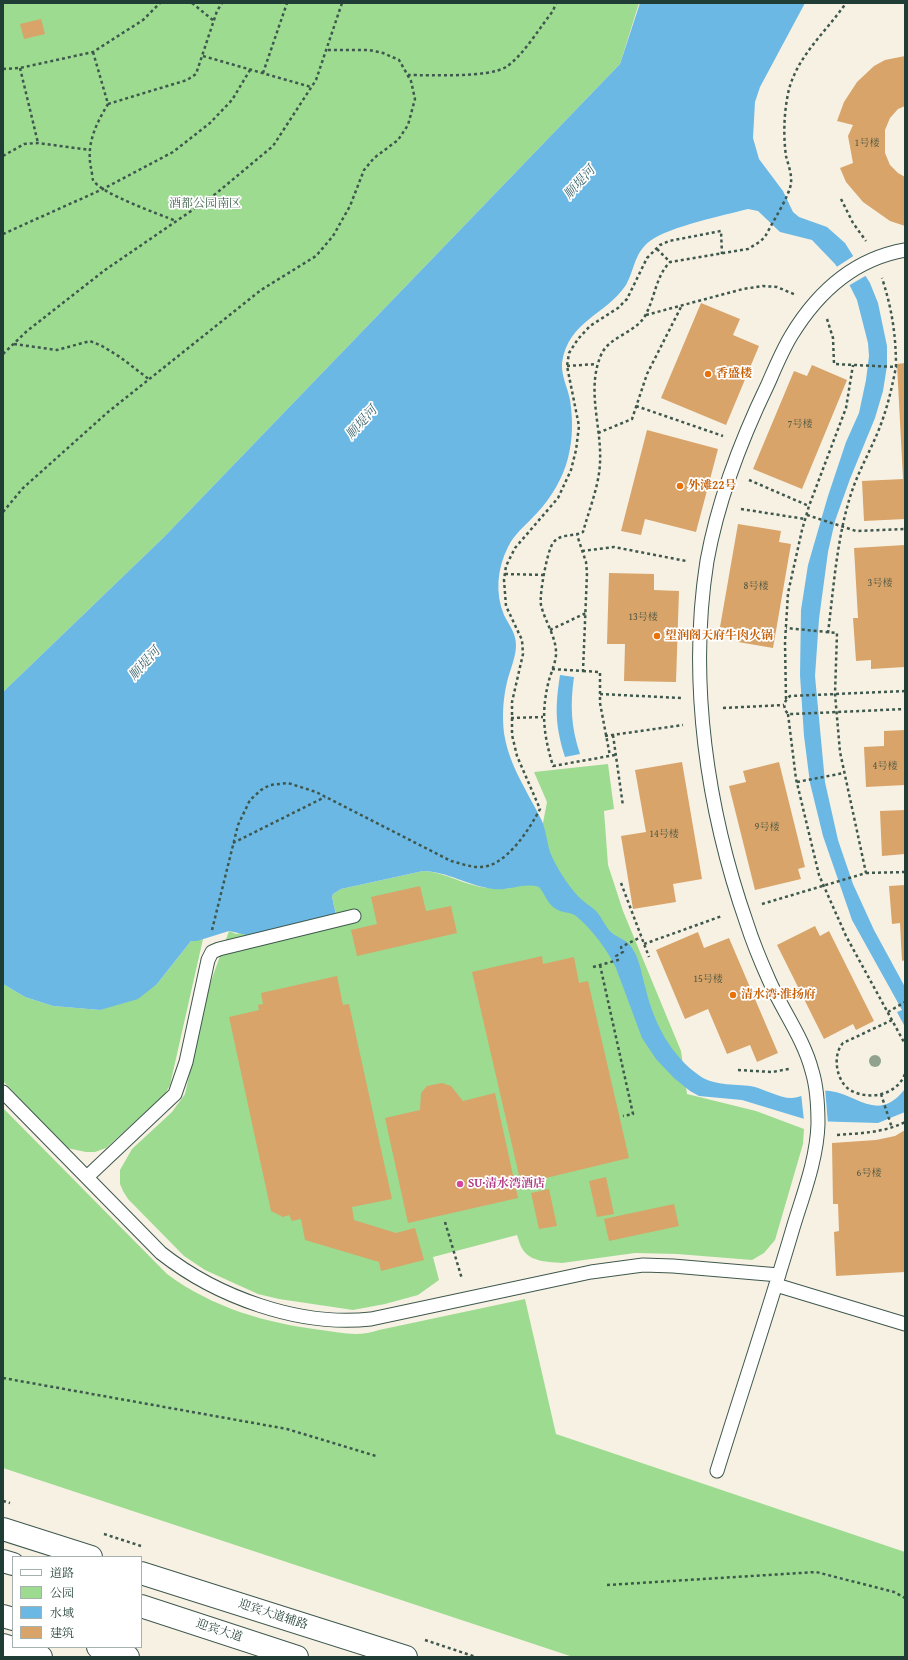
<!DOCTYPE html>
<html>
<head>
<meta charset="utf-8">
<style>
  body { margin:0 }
  #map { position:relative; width:908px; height:1660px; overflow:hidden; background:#f7f1e3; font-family:"Gentium Book Plus","Noto Serif SC",serif }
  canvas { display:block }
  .frame { position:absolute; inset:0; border:4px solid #1f3d34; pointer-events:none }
  .legend { position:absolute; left:12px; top:1556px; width:130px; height:92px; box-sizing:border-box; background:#fff; border:1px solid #a5b1ae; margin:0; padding:5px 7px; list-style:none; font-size:12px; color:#1f3d34 }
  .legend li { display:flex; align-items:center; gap:8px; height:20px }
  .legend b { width:20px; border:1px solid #a5b1ae }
</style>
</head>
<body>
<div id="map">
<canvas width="908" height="1660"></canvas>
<div class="frame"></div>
<ul class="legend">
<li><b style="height:5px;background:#fff"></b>道路</li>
<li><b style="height:11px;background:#9ddb90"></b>公园</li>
<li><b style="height:11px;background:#6bb8e5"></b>水域</li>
<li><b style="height:11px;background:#d8a46a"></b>建筑</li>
</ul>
</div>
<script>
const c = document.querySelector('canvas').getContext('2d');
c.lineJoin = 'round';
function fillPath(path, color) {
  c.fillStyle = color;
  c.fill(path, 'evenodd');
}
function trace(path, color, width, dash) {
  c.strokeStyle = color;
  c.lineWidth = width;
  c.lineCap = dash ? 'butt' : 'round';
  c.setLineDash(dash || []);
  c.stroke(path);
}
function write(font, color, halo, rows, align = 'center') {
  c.font = font + ' "Gentium Book Plus","Noto Serif SC",serif';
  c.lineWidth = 3.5;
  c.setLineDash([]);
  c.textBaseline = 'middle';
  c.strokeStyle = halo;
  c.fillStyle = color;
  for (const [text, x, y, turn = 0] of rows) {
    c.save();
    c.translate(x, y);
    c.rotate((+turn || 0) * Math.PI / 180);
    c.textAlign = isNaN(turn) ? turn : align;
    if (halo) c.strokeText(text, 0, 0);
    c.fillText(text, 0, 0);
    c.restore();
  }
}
const green = new Path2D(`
  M3,3H639L620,64L164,537L3,692Z
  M608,764L614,809L604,811L608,865L623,911L681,1051L687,1094L756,1111L804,1129L803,1144L775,1240L764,1253L752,1260L677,1254L635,1253L562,1263C549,1262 531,1262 523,1250C520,1246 519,1240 517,1235L433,1257L439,1280L418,1295L385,1304L353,1310L279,1299L258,1294L205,1270L184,1256L128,1199L123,1191L120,1184V1170L132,1149L172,1112L185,1094L210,984L229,931L236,934L336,914L332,897L333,894L341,889L423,871C440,871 457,881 473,885C486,889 498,889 510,888L543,823L547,802L534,772Z
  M203,939L170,1085L165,1094L106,1148L95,1152H86L67,1148L3,1081V984L25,997L53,1006L100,1010L157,984L191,941Z
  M3,1108L167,1274C213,1308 266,1323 321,1330C341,1333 360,1337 379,1330L525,1299L556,1434L905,1552V1657H573L3,1468Z`);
const water = new Path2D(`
  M640,3H805L760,87L755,102L753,138L759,159L783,191L793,212L799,217L827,227L845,243L870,283L878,303L887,346V366L883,391L875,418L850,479L835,521L828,552L819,619L815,676L825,782L838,840L853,884L874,930L905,987V1027L897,1012L902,1010L852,920L823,836L810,783L804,736L800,675L801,610L808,565L828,496L846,442L859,413L866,380L869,356L868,343L857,300L849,284L835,264L812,240L780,232L758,211L748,209C722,216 671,226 650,241C634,253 635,269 626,285C606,315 568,321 562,363C561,376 568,388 570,400C573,419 573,439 568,458C563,478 551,498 537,513C527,524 514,534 508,547C497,569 495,593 504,615C509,625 516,633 516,645C516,657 510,670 507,682C503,699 502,716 504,733C509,766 528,792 542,821C546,831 547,842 550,852C556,867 567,884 577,895C583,902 591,906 597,912C602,918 606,928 612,933C619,939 627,939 632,948C640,959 642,977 646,990C654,1023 671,1056 700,1076C716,1087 737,1083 755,1087C765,1090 783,1099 792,1098C804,1097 815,1088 830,1091C859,1095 878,1123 905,1089V1112L878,1123L811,1121L742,1100L699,1096L690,1091L674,1078L656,1059L642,1038L616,968C608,951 592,929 576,916C571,912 562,913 556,909C548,905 545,894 539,887C524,882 509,891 493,889C469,886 446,871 423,871L341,889L333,894L332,897L336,915L247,935L229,931L197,941H191L157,984L138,999L100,1010L53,1006L25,997L3,984V692L164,537L620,64Z
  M560,675L574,677C570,705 571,727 580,754L565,757C555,725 555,708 560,675Z`);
const pier = new Path2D(`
  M855,255L867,275L848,286L835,268Z
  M825,1088L828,1124L804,1121L801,1093Z`);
const building = new Path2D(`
  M41,19L45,34L24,39L20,24Z
  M905,56V106L898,109L890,118L885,130V153L890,165L898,173L905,177V226L890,221L863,202L846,182L840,168L853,163L848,136L853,125L837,121L844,102L857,82L874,66L885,60Z
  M701,303L740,319L733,335L759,346L726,425L661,398Z
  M905,363V519L864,521L862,481L903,479L897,364Z
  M812,365L847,380L802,489L753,469L794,371L807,376Z
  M647,430L718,449L696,532L645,519L641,535L621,531Z
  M738,524L781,531L779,542L791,544L773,648L738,642L740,631L720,627Z
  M905,545V667L871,669V660L856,661L853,618H858L854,548Z
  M609,573L654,574V590L679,591L676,682L624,681L625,644H607Z
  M905,730V785L866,787L864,747L884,746V731Z
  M682,762L702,879L673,884L676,902L633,909L621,836L646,832L635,770Z
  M779,762L805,867L798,869L801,879L755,890L729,786L746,782L743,771Z
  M905,810V854L882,856L880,811Z
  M905,885V960L902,961L900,923L892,924L889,886Z
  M420,886L426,911L451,906L457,933L357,956L351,930L377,924L371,897Z
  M815,926L820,936L829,931L874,1021L856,1030L853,1024L824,1039L777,945Z
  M698,932L704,948L729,938L778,1053L757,1062L750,1045L727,1054L708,1009L685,1019L656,950Z
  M542,956L543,964L574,957L579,983L588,981L629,1158L521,1184L472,972Z
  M337,976L343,1005L349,1004L392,1199L352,1207L354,1220L396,1233L415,1228L424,1260L381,1271L379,1262L305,1240L301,1219L292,1221L289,1215L283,1217L271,1211L229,1017L259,1010L258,1005L263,1004L261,993Z
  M442,1083L451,1086L463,1101L495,1093L518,1198L408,1223L385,1118L420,1110L421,1093L427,1086Z
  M905,1130V1272L836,1276L834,1232L839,1231L838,1204H833L832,1143L876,1140L895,1136Z
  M606,1177L614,1214L597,1217L589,1181Z
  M549,1189L557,1226L539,1229L531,1193Z
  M674,1204L679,1226L609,1241L604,1219Z`);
const path = new Path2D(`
  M192,3L214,21
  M93,52L108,104C96,124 86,144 91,168C92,171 92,177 93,180C101,194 159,214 176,221
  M203,56L311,87
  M20,68L38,143
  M3,69L20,68L93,52L143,20L160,3
  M263,73L287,3
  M408,75C431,75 488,78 506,67C523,56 540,27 553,11L556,3
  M108,104L187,80L196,74L217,11L222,3
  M3,156L24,144L38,143L90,150
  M841,199L853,223L866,241
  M3,234L103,189L173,152L210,123L232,100L250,70
  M657,249L670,262
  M646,315L743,289L763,286L777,287L796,295
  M827,319L833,338L834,364L896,367C896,335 892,309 882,278
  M14,344L57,350L90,341L102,346L120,357L150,380
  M3,354L27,331L105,270L213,196L273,146L316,80L342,3
  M567,366L597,364
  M636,406L723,436
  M598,433L632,419L647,374L681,307
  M749,480L809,506
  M741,509L805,519
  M3,512L23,488L108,412L261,290L316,256L333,236L350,206L364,170L374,158L398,140L408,125L415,99L411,81L399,60L383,53L369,50H326
  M807,515L856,531L905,529
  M582,551L614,547L686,561
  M505,574L545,575
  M550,630L586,613
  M828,633C834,585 837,534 853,488C861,466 873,446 881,424C888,405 892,387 896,367
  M552,669L583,671L587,573L586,562L577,535
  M583,671L600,672V703L610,756
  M905,691L790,696C784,701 782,707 788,714H793L905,709
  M600,694L681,698
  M786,699L785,642L788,593L802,530L809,506L846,408L853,365
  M723,708L784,705
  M788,714L796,779L819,875L846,936L905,1044
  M511,718L543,717
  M613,735L623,806
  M605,736L683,725
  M615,755L553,766C544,736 541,715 548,684C550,675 555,665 556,655C557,638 545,622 541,605C539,596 547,551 553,543C560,533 574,537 583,532C589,510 599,486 600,463C602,427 586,390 601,355C609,336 637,333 646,314C655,297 656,276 670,262L748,249L761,241L766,235C772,223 790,195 791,183C792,174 788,164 786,156C783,134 784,111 789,89C799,54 826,32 846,3
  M797,782L844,773
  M233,843L325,797
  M866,873L905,872
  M621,883L649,957
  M762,904L866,873L840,752L835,694L837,633L786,628
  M212,930L238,825L250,800L261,790L270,785L288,783L316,792L451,861C460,863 469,867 479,867C505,868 529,830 540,809L517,756L512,735V702L523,654L522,640L506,606L504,580L506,566L515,548L558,498L571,470L576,450L579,426L567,366L569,353L578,339L590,326L618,308L627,299L647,258L660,245L669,241L721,231L722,254
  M644,944L722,916
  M600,965L633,1114L623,1116
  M593,967L618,960L616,956L623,952L621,947L641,937
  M888,1012L905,1002
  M892,1020L843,1043C832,1055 836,1081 850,1090C869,1101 897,1095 905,1074
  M738,1070L772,1072L789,1069
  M881,1094L892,1128
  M837,1135C861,1133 883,1133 905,1122
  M445,1222L462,1279
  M3,1378L287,1429L376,1456
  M3,1501L10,1503
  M104,1534L141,1546
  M607,1585L816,1572L894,1592L905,1598
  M425,1640L476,1657`);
const service = new Path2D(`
  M3,1092L161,1253C217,1297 299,1327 371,1319L591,1272L643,1265L673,1266L779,1275
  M87,1177L175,1094L186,1062L208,960L212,952L219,949L354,916
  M776,1285L905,1324
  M717,1471C742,1390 769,1310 793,1228C803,1195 817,1159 818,1124C818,1107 817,1087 812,1071C804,1039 782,1010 769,980C761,962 753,943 747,924C707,810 688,681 707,561C718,500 741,440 768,384C775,368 782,351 791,336C817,293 854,259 905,250`);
const primary = new Path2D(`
  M3,1529L91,1557
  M141,1573L406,1657
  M3,1645L41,1657`);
const trunk = new Path2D(`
  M3,1561L13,1564
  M141,1606L297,1657
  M3,1616L13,1619
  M98,1647L128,1657`);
const trees = [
  [875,1061]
];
const markers = [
  [708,374,4,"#e8710a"],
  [680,486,4,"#e8710a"],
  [657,636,4,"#e8710a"],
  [733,995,4,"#e8710a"],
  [460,1184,4,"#d1479c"]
];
const numberNames = [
  ["1号楼",867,143],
  ["7号楼",800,424],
  ["3号楼",880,583],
  ["8号楼",756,586],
  ["13号楼",643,617],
  ["4号楼",885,766],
  ["9号楼",767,827],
  ["14号楼",664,834],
  ["15号楼",708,979],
  ["6号楼",869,1173]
];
const parkNames = [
  ["酒都公园南区",205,204]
];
const foodNames = [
  ["香盛楼",716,374],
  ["外滩22号",688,486],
  ["望润阁天府牛肉火锅",665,636],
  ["清水湾·淮扬府",741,995]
];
const hotelNames = [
  ["SU·清水湾酒店",468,1184]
];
const streetNames = [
  ["迎宾大道辅路",273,1615,18],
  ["迎宾大道",219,1631,18]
];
const waterNames = [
  ["顺堤河",580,183,-48],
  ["顺堤河",362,423,-48],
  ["顺堤河",145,664,-48]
];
fillPath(green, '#9ddb90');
fillPath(water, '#6bb8e5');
fillPath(pier, '#f7f1e3');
fillPath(building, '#d8a46a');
trace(service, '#3f584e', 15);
trace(primary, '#3f584e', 24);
trace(trunk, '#3f584e', 24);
trace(path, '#3f584e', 2.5, [3, 3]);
trace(service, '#fff', 13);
trace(primary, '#fff', 22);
trace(trunk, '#fff', 22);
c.fillStyle = '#91a38f';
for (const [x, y] of trees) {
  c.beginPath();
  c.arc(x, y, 6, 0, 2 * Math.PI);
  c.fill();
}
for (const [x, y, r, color] of markers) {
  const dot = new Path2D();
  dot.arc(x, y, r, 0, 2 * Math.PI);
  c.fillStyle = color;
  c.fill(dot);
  trace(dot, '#fff', 1.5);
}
write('10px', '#4d5742', null, numberNames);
write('12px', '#3e644b', '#fff', parkNames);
write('bold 12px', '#c56008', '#fff', foodNames, 'left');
write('bold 12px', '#b23c85', '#fff', hotelNames, 'left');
write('12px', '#1f3d34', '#fff', streetNames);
write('italic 13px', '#366269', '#fff', waterNames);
</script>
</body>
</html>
